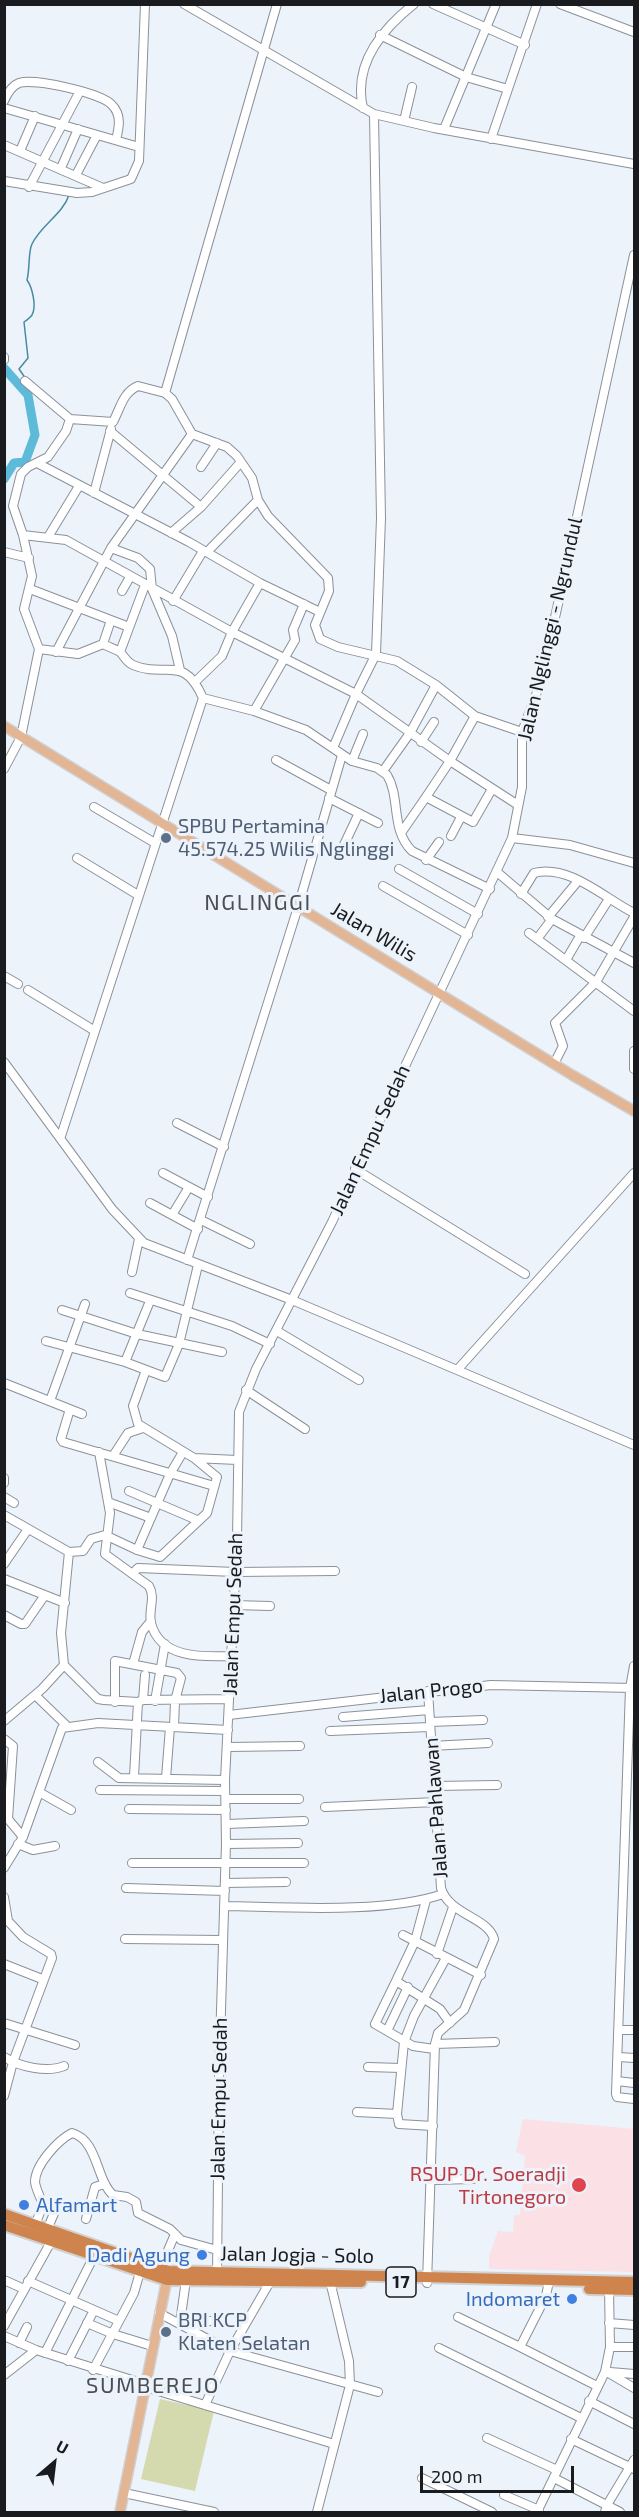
<!DOCTYPE html>
<html>
<head>
<meta charset="utf-8">
<style>
  body { margin:0 }
  #map { position:relative; width:639px; height:2517px; overflow:hidden; background:#ecf3fb; font-family:"Exo 2",sans-serif }
  canvas { display:block }
  .frame { position:absolute; inset:0; border:6px solid #191b1e; pointer-events:none }
  .north { position:absolute; left:24px; top:2433px; width:60px; height:60px; -webkit-text-stroke:4px #ecf3fb; paint-order:stroke; rotate:28deg; font-size:16px; font-weight:700; line-height:24px; text-align:center; color:#191b1e }
  .north::after { content:''; display:block; margin:auto; width:21px; height:27px; background:#191b1e; clip-path:polygon(50% 0,100% 100%,50% 72%,0 100%) }
  .scale { position:absolute; left:420px; top:2466px; width:154px; height:27px; box-sizing:border-box; border:3px solid #191b1e; border-top:0; padding-left:8px; font-size:18px; line-height:21px; white-space:nowrap; color:#191b1e; -webkit-text-stroke:4px #ecf3fb; paint-order:stroke }
</style>
</head>
<body>
<div id="map">
<canvas width="639" height="2517"></canvas>
<div class="frame"></div>
<div class="north">U</div>
<div class="scale">200 m</div>
</div>
<script>
const c = document.querySelector('canvas').getContext('2d');
c.lineJoin = 'round';
function fillPath(path, color) {
  c.fillStyle = color;
  c.fill(path, 'evenodd');
}
function trace(path, color, width, dash) {
  c.strokeStyle = color;
  c.lineWidth = width;
  c.lineCap = dash ? 'butt' : 'round';
  c.setLineDash(dash || []);
  c.stroke(path);
}
function write(font, color, halo, rows, align = 'center') {
  c.font = font + ' "Exo 2",sans-serif';
  c.lineWidth = 6;
  c.setLineDash([]);
  c.textBaseline = 'middle';
  c.strokeStyle = halo;
  c.fillStyle = color;
  for (const [text, x, y, turn = 0] of rows) {
    c.save();
    c.translate(x, y);
    c.rotate((+turn || 0) * Math.PI / 180);
    c.textAlign = isNaN(turn) ? turn : align;
    if (halo) c.strokeText(text, 0, 0);
    c.fillText(text, 0, 0);
    c.restore();
  }
}
const medical = new Path2D(`
  M523,2119L634,2129V2272L489,2269V2256L498,2231L513,2232L514,2215H520L525,2156L516,2152Z`);
const green = new Path2D(`
  M160,2399L214,2411L195,2491L141,2479Z`);
const stream = new Path2D(`
  M26,379L19,369L28,358L24,322C27,320 30,318 32,315C37,306 32,287 27,280C30,269 28,252 32,244C41,225 63,214 69,195`);
const river = new Path2D(`
  M4,368L28,395L35,435L25,462L14,463L4,479`);
const minor = new Path2D(`
  M184,4L374,114L434,128L634,164
  M433,4L525,45
  M560,4L634,32
  M380,35L466,77L508,89
  M4,101C7,94 11,86 19,83C34,78 102,93 112,105C122,115 119,128 116,140
  M4,108L139,147
  M363,108C353,65 381,30 414,4
  M404,121L412,87
  M444,129L496,4
  M491,139L537,4
  M4,145L103,188
  M20,151L35,116
  M61,168L78,129
  M76,175L97,135
  M4,181L77,193L92,192L131,179L139,161L145,4
  M29,187L80,91
  M4,357V360
  M25,381L70,419L113,422C120,409 123,392 138,386L165,393L172,399L192,434L227,447L237,456L252,478L258,500L268,516L328,578L329,591L315,625L320,639L338,647L397,661L436,685L475,716L522,732
  M165,393L277,4
  M110,431L201,507
  M37,463L189,542L260,583L320,612
  M201,467L217,443
  M94,493L111,429
  M171,533L201,507L240,463
  M23,535L66,540L232,632L356,694L450,761L518,805
  M48,537L79,486
  M111,548L138,558L150,569L152,589L172,636L180,670
  M4,552L29,558
  M207,552L258,500
  M30,589L129,627
  M122,591L130,577
  M173,601L203,551
  M103,644L111,620
  M39,649L78,654L103,644C108,647 116,649 120,652C125,657 126,662 133,665C166,679 183,653 203,698L254,711L306,730L352,761L377,768L387,775C401,798 390,829 412,851L490,889
  M56,652L111,548L192,434
  M120,652L145,585
  M196,681L222,656L232,632L260,583
  M254,711L295,640L293,630L304,604
  M475,716L450,761L426,797L473,822L492,789
  M421,742L434,722
  M333,748L356,694L376,654L381,518L374,114
  M276,760L331,790
  M352,761L363,734
  M4,769L21,737L39,649L24,609L32,576L23,535L13,506L21,474L28,467L48,457L66,431L70,419
  M383,771L410,733L436,685
  M329,798L378,823
  M94,807L155,843
  M401,833L426,797
  M451,836L461,817
  M512,838L570,845L634,863
  M343,847L359,813
  M77,858L138,895
  M426,860L439,842
  M399,869L478,914
  M497,872L552,919L634,963
  M383,886L468,935
  M521,894L534,873C570,864 605,899 634,913
  M548,917L578,881
  M529,933L634,1011
  M584,938L609,899
  M537,939L552,919
  M566,960L580,936
  M4,976L18,984
  M28,990L95,1031
  M634,1051V1069
  M4,1062L112,1209L144,1243L292,1300L634,1445
  M554,1064L563,1046L555,1023L596,982L634,917
  M177,1123L224,1147
  M61,1136L203,698
  M355,1169L525,1274
  M163,1173L208,1197
  M150,1203L198,1229
  M172,1215L189,1187
  M201,1220L250,1244
  M187,1260L298,907L342,755
  M132,1272L139,1239
  M130,1293L232,1326L270,1344
  M62,1310L137,1334L222,1352
  M277,1331L359,1380
  M46,1341L125,1362L165,1377L179,1344L198,1265
  M125,1362L150,1301
  M458,1369L634,1173
  M146,1370L133,1406L138,1424L194,1458L237,1460
  M4,1383L82,1414
  M246,1390L305,1429
  M50,1401L85,1304
  M70,1409L61,1439L63,1442L214,1486
  M99,1452L110,1513L105,1554L149,1586C156,1598 148,1610 151,1623C160,1659 203,1657 231,1656
  M113,1456L128,1433L143,1428
  M4,1478V1483
  M129,1491L197,1520
  M4,1497L14,1503
  M108,1502L151,1518
  M4,1515L69,1552L83,1551L91,1539L105,1535L137,1550L160,1557L207,1513L217,1477L194,1458
  M137,1550L170,1474L183,1452
  M4,1564L28,1529
  M133,1573L138,1568L235,1572L335,1571
  M4,1579L65,1603
  M233,1605L270,1606
  M4,1615L21,1624H25L45,1595
  M133,1664L142,1632L151,1621
  M64,1665L98,1699L104,1700L138,1702L143,1700L229,1699
  M634,1666L630,1688L616,2094L617,2097L634,2099
  M35,1695L66,1725
  M143,1700L145,1675
  M155,1701L165,1644
  M115,1702V1661L177,1673L181,1678L175,1701L174,1727
  M229,1715L491,1685L633,1688
  M343,1717L429,1710
  M4,1721L42,1689L64,1665L61,1633L69,1552
  M430,1722L483,1720
  M330,1731L430,1727
  M4,1739L13,1746L8,1819L23,1837
  M431,1746L488,1743
  M228,1747L300,1746
  M98,1762L119,1778L225,1780
  M134,1777L138,1702
  M166,1778L170,1727
  M435,1786L497,1785
  M100,1790L225,1791
  M39,1792L71,1810
  M226,1799H299
  M325,1807L436,1802
  M129,1809L226,1810
  M227,1824L304,1821
  M18,1844L33,1850L55,1846
  M226,1844L298,1843
  M132,1863H304
  M4,1868L23,1837L62,1728L98,1723L228,1730
  M225,1883L286,1882
  M126,1888L225,1891
  M4,1897L8,1921L23,1937L51,1954L52,1958L13,2062L4,2096
  M224,1906C287,1907 385,1914 443,1894
  M403,1935L481,1975
  M125,1939L222,1940
  M437,1954L453,1907
  M4,1964L42,1979
  M396,1981L415,1941L426,1900
  M4,2023L75,2045
  M619,2030H634
  M387,2031L408,1987
  M435,2044L495,2042
  M434,2049L413,2046L375,2024L396,1981L440,2009L450,2023
  M4,2057C20,2067 47,2073 64,2066
  M619,2057L634,2058
  M368,2067L401,2068
  M617,2081L634,2083
  M357,2112L397,2114
  M433,2126L399,2124L397,2114L404,2042L414,2016L446,1958
  M432,2180L473,2179
  M86,2219L95,2187L104,2184
  M35,2225L43,2205C41,2198 36,2190 35,2182C35,2165 58,2140 72,2133C98,2140 96,2180 113,2195L127,2197L136,2202L138,2213L170,2229L181,2240L217,2250
  M47,2230L55,2211
  M160,2269L175,2234
  M217,2276L219,2077L226,1844L225,1780L237,1539L239,1412L256,1369L332,1222L512,838L522,787V732L537,692L556,613L634,255
  M4,2280L24,2289
  M28,2281L119,2321
  M549,2281L546,2296L520,2347L597,2386
  M427,2283L435,2044L438,2033L464,2010L494,1939C488,1917 449,1915 441,1888L428,1691
  M159,2313L230,2351L378,2392
  M458,2317L520,2347
  M87,2323L113,2334L152,2346
  M180,2323L186,2280
  M609,2323L634,2325
  M4,2326L52,2240
  M193,2331L198,2323L210,2321
  M4,2336L36,2350
  M19,2343L27,2327
  M610,2347H634
  M439,2348L581,2418
  M45,2353L94,2256
  M68,2361L94,2310
  M93,2370L134,2293L140,2272
  M607,2372L634,2388
  M610,2372L634,2374
  M4,2375L36,2350L145,2384
  M145,2387L334,2444
  M589,2401L634,2424
  M205,2405L230,2351L271,2280
  M487,2438L557,2470
  M571,2439L634,2469
  M422,2478L492,2512
  M554,2478L620,2512
  M124,2493L214,2512
  M504,2495L539,2510
  M317,2512L350,2385L349,2361L330,2281
  M537,2512L605,2372L610,2347L609,2289
  M605,2512L607,2505L634,2460`);
const major = new Path2D(`
  M4,726L572,1075L634,1111
  M120,2512L168,2274`);
const highway = new Path2D(`
  M4,2214L168,2271L634,2282
  M4,2225L167,2280L361,2282
  M589,2289L634,2290`);
const markers = [
  [166,838,6,"#5c6f8a"],
  [579,2185,8,"#e0444e"],
  [24,2205,6,"#3f7fe0"],
  [202,2255,6,"#3f7fe0"],
  [572,2299,6,"#3f7fe0"],
  [166,2332,6,"#5c6f8a"]
];
const shields = [
  [401,2282,30]
];
const shieldNames = [
  ["17",401,2282]
];
const streetNames = [
  ["Jalan Nglinggi - Ngrundul",550,629,-77],
  ["Jalan Wilis",374,932,31],
  ["Jalan Empu Sedah",370,1140,-65],
  ["Jalan Empu Sedah",233,1614,-88],
  ["Jalan Progo",431,1691,-6],
  ["Jalan Pahlawan",436,1808,-94],
  ["Jalan Empu Sedah",219,2099,-89],
  ["Jalan Jogja - Solo",297,2255,1]
];
const serviceNames = [
  ["SPBU Pertamina",178,826],
  ["45.574.25 Wilis Nglinggi",178,849],
  ["BRI KCP",178,2320],
  ["Klaten Selatan",178,2343]
];
const healthNames = [
  ["RSUP Dr. Soeradji",566,2174],
  ["Tirtonegoro",566,2197]
];
const shopNames = [
  ["Alfamart",36,2205,"left"],
  ["Dadi Agung",190,2255],
  ["Indomaret",560,2299]
];
const quarterNames = [
  ["NGLINGGI",258,903],
  ["SUMBEREJO",153,2386]
];
fillPath(medical, '#fbe0e5');
fillPath(green, '#d4daae');
trace(stream, '#498aa0', 1.5);
trace(river, '#5dbad8', 9);
trace(minor, '#8b9199', 10);
trace(major, '#d1d1d2', 12);
trace(highway, '#d1d1d2', 14);
trace(minor, '#fff', 8);
trace(major, '#e2b595', 9);
trace(highway, '#cf844e', 10);
for (const [x, y, r, color] of markers) {
  const dot = new Path2D();
  dot.arc(x, y, r, 0, 2 * Math.PI);
  c.fillStyle = color;
  c.fill(dot);
  trace(dot, '#ecf3fb', 2);
}
for (const [x, y, w] of shields) {
  const box = new Path2D();
  box.roundRect(x - w / 2, y - 15, w, 30, 4.5);
  c.fillStyle = '#ecf3fb';
  c.fill(box);
  trace(box, '#191b1e', 1.5);
}
write('bold 18px', '#191b1e', null, shieldNames);
write('20px', '#191b1e', '#ecf3fb', streetNames);
write('20px', '#4e5e75', '#ecf3fb', serviceNames, 'left');
write('20px', '#be3a42', '#ecf3fb', healthNames, 'right');
write('20px', '#366cbe', '#ecf3fb', shopNames, 'right');
c.letterSpacing = '1.5px';
write('22px', '#4a4f56', '#ecf3fb', quarterNames);
c.letterSpacing = '0px';
</script>
</body>
</html>
